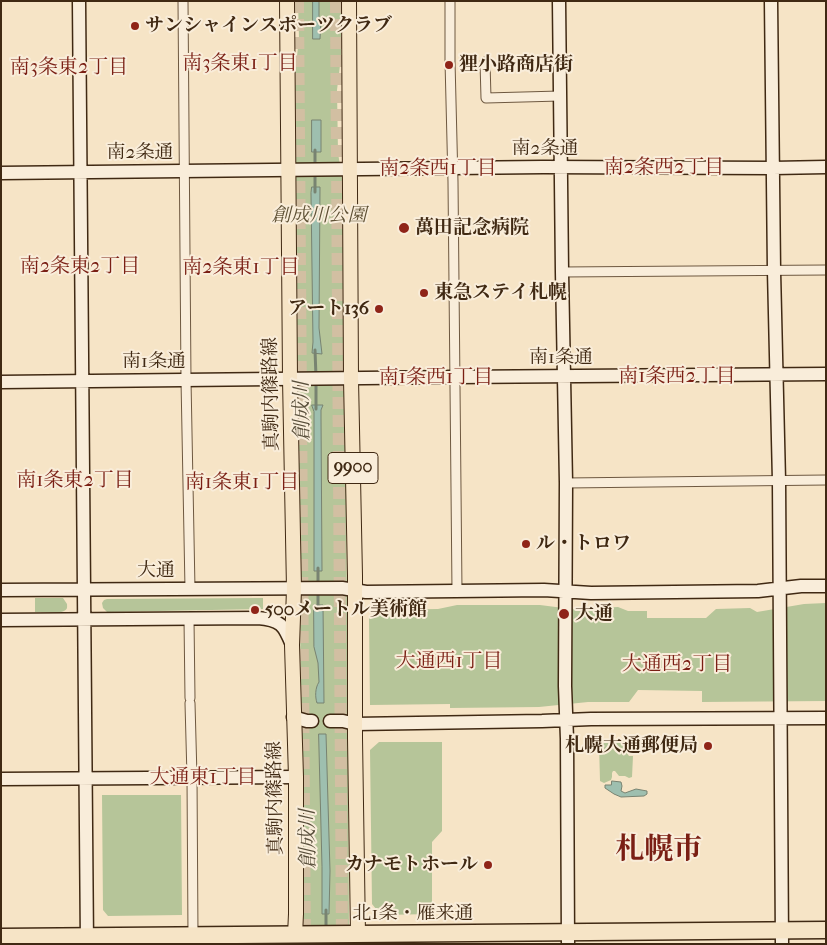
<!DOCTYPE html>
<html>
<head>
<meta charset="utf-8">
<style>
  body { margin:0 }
  #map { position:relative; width:827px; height:945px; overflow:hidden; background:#f6e4c6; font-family:"IM FELL French Canon",serif }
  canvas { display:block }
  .frame { position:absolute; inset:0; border:2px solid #402913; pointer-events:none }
</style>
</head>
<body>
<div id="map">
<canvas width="827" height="945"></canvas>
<div class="frame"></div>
</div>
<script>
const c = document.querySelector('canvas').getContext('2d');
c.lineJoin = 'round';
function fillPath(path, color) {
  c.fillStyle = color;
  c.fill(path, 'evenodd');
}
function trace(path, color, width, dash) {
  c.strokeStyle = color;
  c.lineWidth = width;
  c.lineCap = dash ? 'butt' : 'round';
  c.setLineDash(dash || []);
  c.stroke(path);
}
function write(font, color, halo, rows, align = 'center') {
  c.font = font + ' "IM FELL French Canon","Noto Serif JP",serif';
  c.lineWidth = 4;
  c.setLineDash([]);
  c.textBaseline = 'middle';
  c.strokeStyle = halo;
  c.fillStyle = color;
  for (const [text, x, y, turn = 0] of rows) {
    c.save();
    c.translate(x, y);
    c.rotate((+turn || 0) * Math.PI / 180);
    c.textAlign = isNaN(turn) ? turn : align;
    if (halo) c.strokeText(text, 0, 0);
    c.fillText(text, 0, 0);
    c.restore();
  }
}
const green = new Path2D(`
  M298,1H341V57L337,90L338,153L343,184L348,709L349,944H302L300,597L297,396L295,183V75L299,38Z
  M35,598H63L67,604C67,607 68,609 64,611C59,614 41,612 35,612Z
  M263,598V609L107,612L103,608L102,603L104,600L107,599Z
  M826,603V701L702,702V691L638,690L629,702H588L539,707L450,708V704L370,705L369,618L377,610L438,609L457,605H540L587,611H596L598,608L618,607L628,611H647V618H706L716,609L750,608L757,612L804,604Z
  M602,741H625L626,752L629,756H633L632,777L629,778L625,776H619L615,771H613L612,773V777L611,780L604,783L600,781L599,743Z
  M379,742H442V831L432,842V914L381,915L372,904L370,750Z
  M102,795H181L182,915L108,916L103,910Z`);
const water = new Path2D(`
  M313,1H319V18L321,20L320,39H313Z
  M312,120H321V152H312Z
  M312,187H320L319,328L322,354L312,353L313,342L311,193Z
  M312,405H323L321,410V419L322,571H314V412Z
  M314,605H323L324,703H317C315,697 315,688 319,682L318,663L314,647Z
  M319,734H326L330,871L329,914H322V867Z
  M612,781L621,782L622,786L621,791L625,793L636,789L647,791V794L644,796L621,797L614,794L605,788V785H611Z`);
const stream = new Path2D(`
  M315,167V150
  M315,192V173
  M315,350L316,377
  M316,383V409
  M318,568V584
  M318,590V609
  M326,928V910`);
const secondaryTunnel = new Path2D(`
  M298,1L305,944
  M336,1L342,944`);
const street = new Path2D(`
  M183,1L186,380L190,589
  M450,1V61L453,182L457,591
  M485,62L486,98L560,96
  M562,272L826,270
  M566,483L826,480
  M189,619L190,698
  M190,703L192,777L193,936`);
const secondary = new Path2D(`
  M79,1L87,944
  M559,1L562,272L566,483L565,686L567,739L568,944
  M771,1L774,271L779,481L782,944
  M1,173L543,167L773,168L826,167
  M1,382L455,377L826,374
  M1,590L342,588L366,592L544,590L591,593L758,591L801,586H826
  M1,620L258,618C281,620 284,625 292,645
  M293,717L307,721H312
  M330,721H343L355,724L542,721L591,719L826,718
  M1,779L296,777`);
const primary = new Path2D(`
  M287,1L290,379L294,589L292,645L296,777V914L295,935
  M349,1L351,379L355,576V738L358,934`);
const highway = new Path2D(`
  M1,937L826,930`);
const markers = [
  [135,26,5,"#8f2418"],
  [449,65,5,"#8f2418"],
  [404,228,6,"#8f2418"],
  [424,293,5,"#8f2418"],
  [379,309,5,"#8f2418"],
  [526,544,5,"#8f2418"],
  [255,610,5,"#8f2418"],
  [564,614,6,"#8f2418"],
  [708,746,5,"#8f2418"],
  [488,865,5,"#8f2418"]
];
const shields = [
  [353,468,50]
];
const shieldNames = [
  ["9900",353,468]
];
const poiNames = [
  ["サンシャインスポーツクラブ",145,26],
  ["狸小路商店街",459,65],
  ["萬田記念病院",415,228],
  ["東急ステイ札幌",434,293],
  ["アート136",369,309,"right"],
  ["ル・トロワ",536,544],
  ["500メートル美術館",265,610],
  ["大通",575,614],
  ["札幌大通郵便局",698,746,"right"],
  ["カナモトホール",478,865,"right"]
];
const streetNames = [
  ["南2条通",545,149],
  ["南2条通",140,153],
  ["南1条通",561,358],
  ["南1条通",154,362],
  ["真駒内篠路線",272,394,-91],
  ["大通",156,571],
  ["真駒内篠路線",276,798,-91],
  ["北1条・雁来通",413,914]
];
const parkNames = [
  ["創成川公園",319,216]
];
const neighbourhoodNames = [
  ["南3条東1丁目",240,64],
  ["南3条東2丁目",69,68],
  ["南2条西2丁目",664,168],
  ["南2条西1丁目",438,169],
  ["南2条東2丁目",80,267],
  ["南2条東1丁目",241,268],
  ["南1条西2丁目",677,377],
  ["南1条西1丁目",436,378],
  ["南1条東2丁目",75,481],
  ["南1条東1丁目",242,483],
  ["大通西1丁目",449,662],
  ["大通西2丁目",677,665],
  ["大通東1丁目",203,778]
];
const waterNames = [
  ["創成川",303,411,-91],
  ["創成川",309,839,-91]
];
const townNames = [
  ["札幌市",659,851]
];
fillPath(green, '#b6c599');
fillPath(water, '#9ebfaf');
trace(water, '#788371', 1);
trace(stream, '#788371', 3);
trace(secondaryTunnel, '#d2bfa2', 12, [12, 6]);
trace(street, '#6e5840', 11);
trace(secondary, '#402913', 15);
trace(primary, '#402913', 16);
trace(highway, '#402913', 19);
trace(street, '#f9edda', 9);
trace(secondary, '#f9edda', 12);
trace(primary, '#f6e4c6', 14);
trace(highway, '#f6e4c6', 16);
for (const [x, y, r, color] of markers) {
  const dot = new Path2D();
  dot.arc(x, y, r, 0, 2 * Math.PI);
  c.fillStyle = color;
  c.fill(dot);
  trace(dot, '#f9edda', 2);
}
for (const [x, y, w] of shields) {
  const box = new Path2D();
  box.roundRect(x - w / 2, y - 15.5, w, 31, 4);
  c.fillStyle = '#f9edda';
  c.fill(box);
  trace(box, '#402913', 1);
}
write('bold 18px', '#402913', null, shieldNames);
write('bold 19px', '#402913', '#f9edda', poiNames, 'left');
write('19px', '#402913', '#f9edda', streetNames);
write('italic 19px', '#5e5034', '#f9edda', parkNames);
write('20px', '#7a1f14', '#f9edda', neighbourhoodNames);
write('italic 20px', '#584e3a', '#f9edda', waterNames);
write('bold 29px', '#7a1f14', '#f9edda', townNames);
</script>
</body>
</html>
